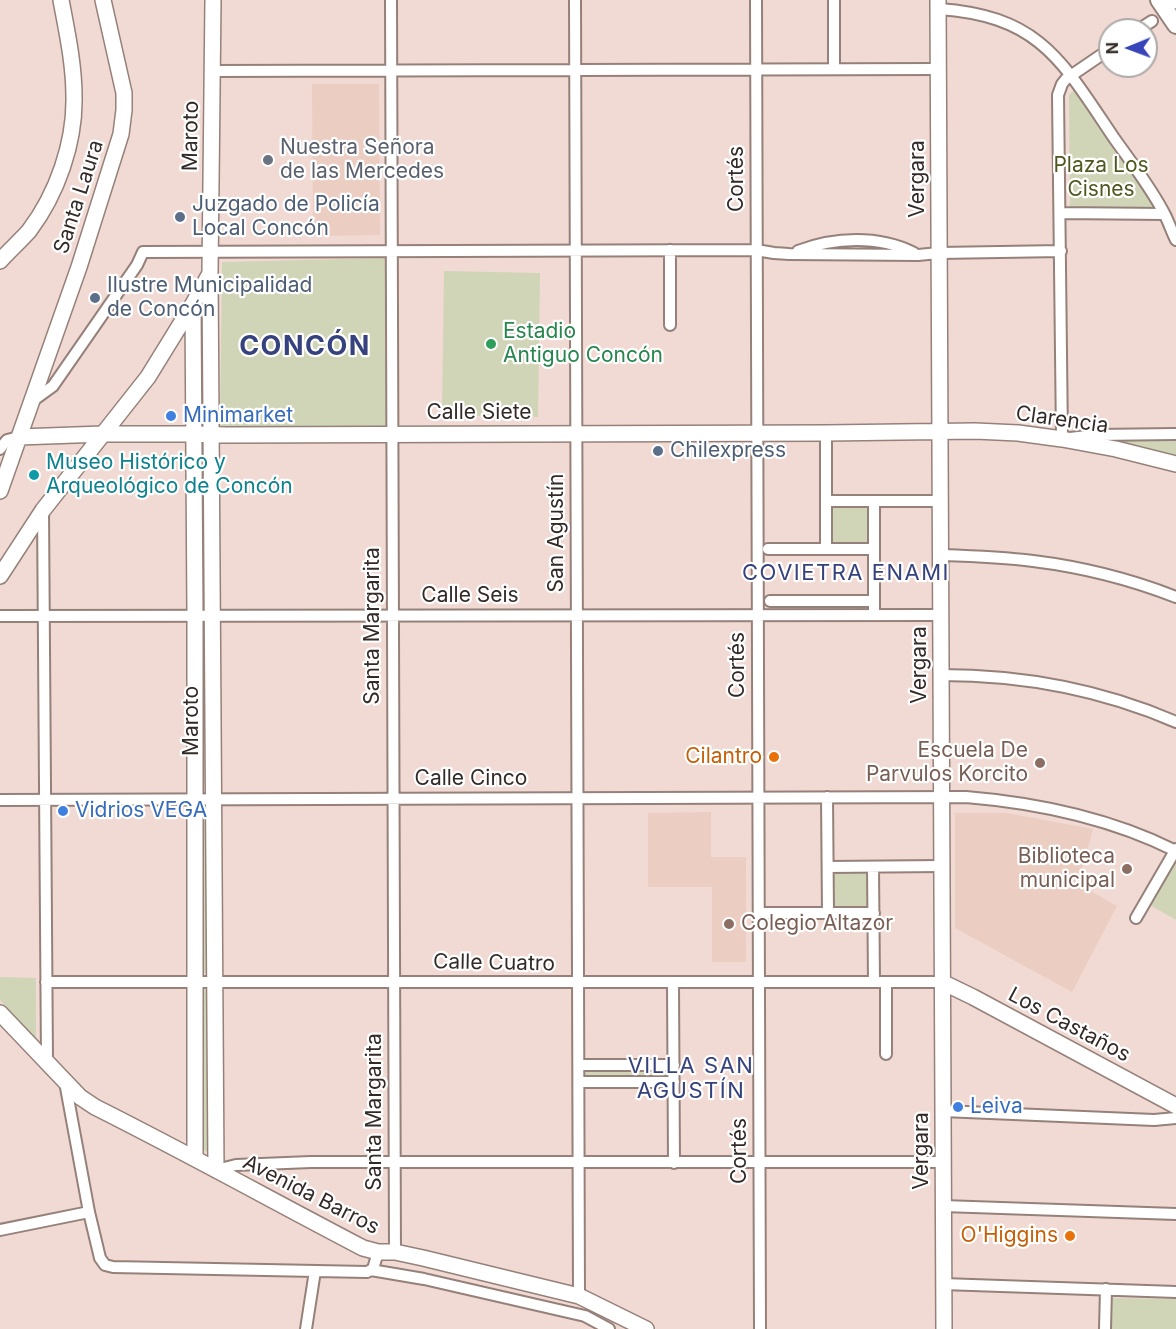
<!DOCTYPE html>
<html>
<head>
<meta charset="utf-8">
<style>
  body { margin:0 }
  #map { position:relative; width:1176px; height:1329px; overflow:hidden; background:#f1dad3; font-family:Inter,sans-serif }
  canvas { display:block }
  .north { position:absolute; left:1098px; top:18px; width:60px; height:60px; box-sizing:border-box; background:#fff; border:2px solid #adaaa9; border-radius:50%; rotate:269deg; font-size:16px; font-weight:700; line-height:24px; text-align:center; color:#332a27 }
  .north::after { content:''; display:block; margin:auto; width:21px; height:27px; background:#3845b8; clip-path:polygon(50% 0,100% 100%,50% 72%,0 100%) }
</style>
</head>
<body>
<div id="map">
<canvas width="1176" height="1329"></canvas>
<div class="north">N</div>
</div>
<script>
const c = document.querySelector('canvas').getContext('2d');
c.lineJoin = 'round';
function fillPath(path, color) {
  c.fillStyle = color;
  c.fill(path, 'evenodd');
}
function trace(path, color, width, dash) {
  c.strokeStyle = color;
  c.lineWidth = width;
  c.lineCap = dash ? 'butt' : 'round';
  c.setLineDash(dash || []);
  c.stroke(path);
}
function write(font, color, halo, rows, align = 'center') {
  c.font = font + ' Inter,sans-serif';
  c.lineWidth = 4.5;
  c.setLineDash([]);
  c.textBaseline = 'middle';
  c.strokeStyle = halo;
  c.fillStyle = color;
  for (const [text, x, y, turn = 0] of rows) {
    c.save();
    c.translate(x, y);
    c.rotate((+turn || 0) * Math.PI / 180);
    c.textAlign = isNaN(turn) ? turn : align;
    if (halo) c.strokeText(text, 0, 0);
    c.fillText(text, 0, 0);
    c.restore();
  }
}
const built = new Path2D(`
  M312,84H379L380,235L313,236Z
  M711,812V857H746V962H712V887H648V813Z
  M955,813H1007L1093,829L1078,884L1117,906L1072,992L955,928Z`);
const green = new Path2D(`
  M1079,90L1154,202L1149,211L1070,209L1069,95L1073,91Z
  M389,258V426H220L222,262Z
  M444,271L540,273L538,417L442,415Z
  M1114,440L1176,441V461Z
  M869,506V545L831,544V507Z
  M205,625L208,629L209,780L204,784L199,780L200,627Z
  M204,810L209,814L210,969L205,973L199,971V814Z
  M1174,862L1176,863V920L1150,905Z
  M833,871H869V909L832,908Z
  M0,977L36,978V1041L0,1000Z
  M199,990H211L213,1153L199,1149Z
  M584,1067H670V1078L584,1079Z
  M1109,1298L1176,1299V1329H1109Z`);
const street = new Path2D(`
  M391,0L395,1252
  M575,0L579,1296
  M756,0L760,1329
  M834,0V69
  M939,9C1040,16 1062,61 1114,138C1131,162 1152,189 1165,215C1169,223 1172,232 1176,240
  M1138,30L1152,21
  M1110,49L1066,79L1062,84L1058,95L1062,439L1095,435L1176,434
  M212,71L939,69
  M1060,213L1164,214
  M670,250V325
  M798,251C834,237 879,235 914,253
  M31,402L53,386L137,265L143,252L756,250L774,253L789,254L918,255L939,253L1061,251
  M826,433V549
  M0,449L7,440L19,437
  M826,501H940
  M874,501V615
  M43,510L47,1061
  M768,549H874
  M941,555C971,556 1002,557 1033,561C1082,567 1130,579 1176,597
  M770,601H874
  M0,616L941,615
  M941,675C1024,675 1100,689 1176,722
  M827,797L828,913
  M0,800L966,797C1039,803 1110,818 1176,851
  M828,867L942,866
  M873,867L874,982
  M759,913H874
  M1136,918L1176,849
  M46,982H942
  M886,982V1054
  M673,983L674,1163
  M579,1065H674
  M65,1082L89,1212L100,1258L105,1265L113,1267L367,1272L373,1269L378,1252
  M579,1082H674
  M943,1111L1154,1120L1176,1118
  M216,1170L236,1165L311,1162H943
  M943,1206L1176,1214
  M0,1230L89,1212
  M371,1270L424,1279L585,1316L609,1329
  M943,1284L1176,1292
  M306,1329L315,1271
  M1105,1329L1106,1289`);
const secondary = new Path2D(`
  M213,0L210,273L216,1170
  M938,0L944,1329
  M1175,0L1176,1
  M0,261C9,251 20,241 29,231C57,194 75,143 74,97C74,64 67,32 61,0
  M193,304L195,616V1158
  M19,437L103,434H193L227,435L826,433L975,431L1018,433L1062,439L1116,449L1176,464
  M0,491L79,267L121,134L124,110V93L103,0
  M0,576L43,510L148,377L193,304L209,275
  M942,982L973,997L1176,1106
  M0,1013L80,1097L95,1107C185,1152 273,1201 363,1248L378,1252H395L423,1258L579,1296L646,1329`);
const primary = new Path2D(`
  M1159,0L1176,25`);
const markers = [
  [268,160,6,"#6b7280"],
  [180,217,6,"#5c6f8a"],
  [95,298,6,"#5c6f8a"],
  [491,344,6,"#2e9e5b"],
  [171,416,6,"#3f7fe0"],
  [658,451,6,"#5c6f8a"],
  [34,475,6,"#0f9aa8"],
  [774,757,6,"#e8710a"],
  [1040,763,6,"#8d6e63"],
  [63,811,6,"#3f7fe0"],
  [1127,869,6,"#8d6e63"],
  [729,924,6,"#8d6e63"],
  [958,1107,6,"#3f7fe0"],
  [1070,1236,6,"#e8710a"]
];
const streetNames = [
  ["Maroto",191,136,-89],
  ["Cortés",737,179,-90],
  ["Vergara",918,179,-90],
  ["Santa Laura",79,197,-72],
  ["Calle Siete",479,413],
  ["Clarencia",1062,420,8],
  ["San Agustín",557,533,-90],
  ["Calle Seis",470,596],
  ["Santa Margarita",373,626,-90],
  ["Cortés",738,665,-90],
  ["Vergara",920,665,-90],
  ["Maroto",192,721,-90],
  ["Calle Cinco",471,779],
  ["Calle Cuatro",494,963,1],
  ["Los Castaños",1069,1025,28],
  ["Santa Margarita",375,1112,-90],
  ["Cortés",740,1151,-90],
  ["Vergara",922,1151,-90],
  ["Avenida Barros",311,1195,27]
];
const worshipNames = [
  ["Nuestra Señora",280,148],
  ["de las Mercedes",280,172]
];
const parkNames = [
  ["Plaza Los",1101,166],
  ["Cisnes",1101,190]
];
const serviceNames = [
  ["Juzgado de Policía",192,205],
  ["Local Concón",192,229],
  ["Ilustre Municipalidad",107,286],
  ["de Concón",107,310],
  ["Chilexpress",670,451]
];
const leisureNames = [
  ["Estadio",503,332],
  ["Antiguo Concón",503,356]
];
const shopNames = [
  ["Minimarket",183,416],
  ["Vidrios VEGA",75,811],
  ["Leiva",970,1107]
];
const cultureNames = [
  ["Museo Histórico y",46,463],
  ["Arqueológico de Concón",46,487]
];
const educationNames = [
  ["Escuela De",1028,751],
  ["Parvulos Korcito",1028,775],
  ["Biblioteca",1115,857],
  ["municipal",1115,881],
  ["Colegio Altazor",741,924,"left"]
];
const foodNames = [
  ["Cilantro",762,757],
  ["O'Higgins",1058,1236]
];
const neighbourhoodNames = [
  ["COVIETRA ENAMI",846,573],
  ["VILLA SAN",691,1066],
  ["AGUSTÍN",691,1091]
];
const districtNames = [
  ["CONCÓN",305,347]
];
fillPath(built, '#ebcdc2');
fillPath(green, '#cfd5b6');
trace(street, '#958179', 14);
trace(secondary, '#958179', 18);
trace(primary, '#958179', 20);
trace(street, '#fff', 10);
trace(secondary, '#fff', 15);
trace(primary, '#fff', 16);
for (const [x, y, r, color] of markers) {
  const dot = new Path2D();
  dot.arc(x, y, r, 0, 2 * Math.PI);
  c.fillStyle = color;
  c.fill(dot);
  trace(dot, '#fff', 2);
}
write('21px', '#332a27', '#fff', streetNames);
write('21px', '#5b616d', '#fff', worshipNames, 'left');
write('21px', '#50571f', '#fff', parkNames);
write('21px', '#4e5e75', '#fff', serviceNames, 'left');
write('21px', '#27864d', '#fff', leisureNames, 'left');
write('21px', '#366cbe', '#fff', shopNames, 'left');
write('21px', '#0d838f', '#fff', cultureNames, 'left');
write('21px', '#785e54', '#fff', educationNames, 'right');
write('21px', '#c56008', '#fff', foodNames, 'right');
c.letterSpacing = '1.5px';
write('22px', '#36427d', '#fff', neighbourhoodNames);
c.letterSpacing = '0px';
c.letterSpacing = '1.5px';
write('bold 27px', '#36427d', '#fff', districtNames);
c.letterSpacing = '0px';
</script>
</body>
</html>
